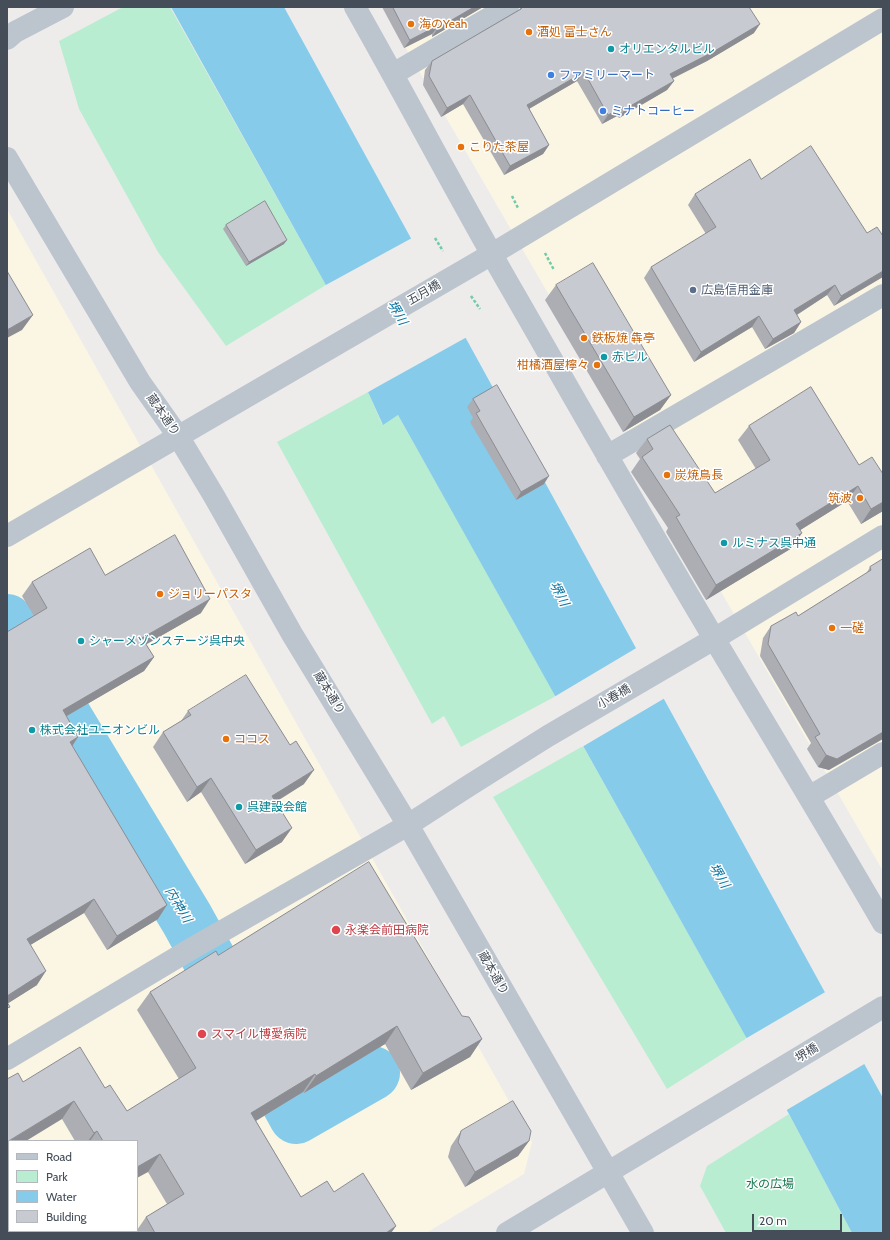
<!DOCTYPE html>
<html>
<head>
<meta charset="utf-8">
<style>
  body { margin:0 }
  #map { position:relative; width:890px; height:1240px; overflow:hidden; background:#eeeceb; font-family:Cabin,sans-serif }
  canvas { display:block }
  .frame { position:absolute; inset:0; border:8px solid #444d58; pointer-events:none }
  .legend { position:absolute; left:8px; top:1140px; width:130px; height:92px; box-sizing:border-box; background:#fff; border:1px solid #b4b8bc; margin:0; padding:5px 7px; list-style:none; font-size:12px; color:#444d58 }
  .legend li { display:flex; align-items:center; gap:8px; height:20px }
  .legend b { width:20px; border:1px solid #b4b8bc }
  .scale { position:absolute; left:752px; top:1214px; width:90px; height:18px; box-sizing:border-box; border:2px solid #444d58; border-top:0; padding-left:5px; font-size:12px; line-height:14px; white-space:nowrap; color:#444d58; -webkit-text-stroke:3px #fff; paint-order:stroke }
</style>
</head>
<body>
<div id="map">
<canvas width="890" height="1240"></canvas>
<div class="frame"></div>
<ul class="legend">
<li><b style="height:5px;background:#bcc5ce"></b>Road</li>
<li><b style="height:11px;background:#b9edd1"></b>Park</li>
<li><b style="height:11px;background:#86ccea"></b>Water</li>
<li><b style="height:11px;background:#c8cad1"></b>Building</li>
</ul>
<div class="scale">20 m</div>
</div>
<script>
const c = document.querySelector('canvas').getContext('2d');
c.lineJoin = 'round';
function fillPath(path, color) {
  c.fillStyle = color;
  c.fill(path, 'evenodd');
}
function trace(path, color, width, dash) {
  c.strokeStyle = color;
  c.lineWidth = width;
  c.lineCap = dash ? 'butt' : 'round';
  c.setLineDash(dash || []);
  c.stroke(path);
}
function write(font, color, halo, rows, align = 'center') {
  c.font = font + ' Cabin,"Noto Sans JP",sans-serif';
  c.lineWidth = 3;
  c.setLineDash([]);
  c.textBaseline = 'middle';
  c.strokeStyle = halo;
  c.fillStyle = color;
  for (const [text, x, y, turn = 0] of rows) {
    c.save();
    c.translate(x, y);
    c.rotate((+turn || 0) * Math.PI / 180);
    c.textAlign = isNaN(turn) ? turn : align;
    if (halo) c.strokeText(text, 0, 0);
    c.fillText(text, 0, 0);
    c.restore();
  }
}
const commercial = new Path2D(`
  M382,7H883V871Z
  M7,209L532,1142L524,1174L426,1233H7ZM9,1141H137V1231H9Z`);
const green = new Path2D(`
  M123,7H170L326,285L226,346L158,252L79,109L59,41Z
  M368,392L382,424L398,415L556,696L461,747L444,716L432,724L277,442Z
  M583,746L747,1038L667,1089L493,797Z
  M789,1114L852,1233H726L700,1186L707,1166Z`);
const water = new Path2D(`
  M171,7H284L883,1098V1233H852L789,1114L398,415L383,425L368,392L381,384Z`);
const pier = new Path2D(`
  M412,238L467,337L368,392L367,390L379,384L324,286Z
  M638,647L665,698L582,747L554,697Z
  M827,991L866,1063L785,1111L745,1039Z`);
const river = new Path2D(`
  M7,621L187,919L296,1117L373,1073`);
const path = new Path2D(`
  M512,196L518,208
  M435,238L443,251
  M545,253L554,270
  M471,296L480,309`);
const minor = new Path2D(`
  M355,7C409,102 460,200 515,295C581,410 647,526 715,640C771,734 828,828 883,923
  M7,39L15,32L63,7
  M393,74L508,7
  M607,456L883,295
  M809,797L883,753
  M408,825L470,785L548,736L714,639L883,536`);
const tertiary = new Path2D(`
  M7,158L140,382L178,436L214,496L292,634L408,825L643,1233
  M7,536L492,254L883,19
  M7,1059L191,949L408,825
  M507,1233L883,1007`);
const wall = new Path2D(`
  M382,7H483L432,37V34L404,48Z
  M520,7H749L754,33L707,61L672,79L674,81L667,90L619,118L617,116L602,124L577,81L529,109L549,145L543,154L504,175L463,104L441,117L423,85L425,70L432,61L520,9Z
  M761,179L867,233L883,236L834,306L827,295L797,315L801,322L794,333L765,349L752,327L694,362L644,278L651,267L706,234L688,205L695,194Z
  M226,225L284,244L246,266L223,229Z
  M556,285L671,395L660,410L623,432L545,300Z
  M811,387L883,511L861,524L847,501L800,530L792,548L706,600L666,532L668,528L631,472L640,459L636,453L647,439L715,493L756,469L738,440L749,426Z
  M473,399L544,484L516,500L470,422L473,418L467,407Z
  M883,559L829,770L818,767L807,749L811,743L760,656L763,638L771,626L798,616L866,574L870,567Z
  M105,575L201,613L146,644L154,657L144,671L66,716L78,737L72,746L158,919L107,950L84,913L30,945L37,985L8,1003L34,616L22,596L32,582Z
  M188,711L304,784L276,802L282,842L245,864L201,792L187,802L153,747L163,732L181,721Z
  M218,955L462,1016L482,1039L470,1057L411,1090L385,1044L304,1093L303,1092L256,1121L301,1197L334,1192L396,1226L391,1233H135L136,1231H137V1230L146,1217L167,1204L148,1172L137,1141H75L62,1119L23,1082L105,1088L127,1111L179,1079L137,1010L150,992Z
  M461,1131L529,1141L518,1156L465,1187L448,1157L451,1146Z
  M24,1231H105L106,1233H26Z`);
const shadedWall = new Path2D(`
  M474,7H483L432,37L438,28Z
  M760,24L754,33L707,61L663,83L670,74Z
  M439,25L432,34L404,48L410,40Z
  M584,72L577,81L520,114L527,105Z
  M674,81L667,90L619,118L625,109Z
  M470,95L463,104L441,117L447,108Z
  M624,107L617,116L602,124L608,115Z
  M549,145L543,154L504,175L510,166Z
  M287,240L284,244L246,266L249,262Z
  M883,271V277L834,306L841,296Z
  M835,285L827,295L787,321L794,310Z
  M33,315L22,330L7,338V330Z
  M759,316L752,327L694,362L701,352Z
  M801,322L794,333L765,349L773,339Z
  M671,395L660,410L623,432L634,417Z
  M549,476L544,484L516,500L521,492Z
  M858,486L847,501L786,539L796,524Z
  M883,502V511L861,524L871,509Z
  M802,533L792,548L706,600L716,585Z
  M210,599L201,613L133,652L142,638Z
  M154,657L144,671L53,724L63,710Z
  M883,732V739L829,770L818,767L826,755Z
  M78,737L69,751L70,742Z
  M314,770L304,784L262,810L272,796Z
  M211,778L201,792L187,802L197,787Z
  M292,828L282,842L245,864L256,850Z
  M94,899L84,913L17,953L27,939Z
  M167,905L158,919L107,950L117,936Z
  M46,971L37,985L7,1004V996Z
  M397,1026L385,1044L304,1093L316,1076Z
  M482,1039L470,1057L411,1090L423,1073Z
  M315,1074L303,1092L239,1131L251,1113Z
  M74,1101L62,1119L26,1141H9V1151L7,1152V1142Z
  M97,1131L90,1141H88L94,1133Z
  M529,1141L518,1156L465,1187L475,1172Z
  M160,1154L148,1172L137,1178V1167Z
  M396,1226L391,1233H386Z
  M47,1231H51L50,1233H45Z`);
const building = new Path2D(`
  M393,7H474L438,28L439,25L410,40Z
  M522,7H749L760,24L713,52L670,74L674,81L625,109L624,107L608,115L584,72L527,105L549,145L510,166L470,95L447,108L429,76L432,61L521,9Z
  M811,146L867,233L877,227L883,236V271L841,296L835,285L794,310L801,322L773,339L759,316L701,352L651,267L716,227L695,194L750,159L761,179Z
  M265,201L287,240L249,262L226,225Z
  M593,263L671,395L634,417L556,285Z
  M7,271L33,315L7,330Z
  M497,385L549,476L521,492L476,413L480,411L473,399Z
  M811,387L859,465L872,457L883,474V502L871,509L858,486L796,524L802,533L716,585L676,517L680,515L642,457L653,449L647,439L670,425L715,493L770,460L749,426Z
  M175,535L210,599L142,638L154,657L63,710L78,737L70,742L167,905L117,936L94,899L27,939L46,971L7,996V632L47,608L32,582L90,548L105,575Z
  M883,559V732L837,759L826,755L815,737L820,734L768,644L771,626L796,612L798,616L871,570L870,567Z
  M246,675L290,745L296,741L314,770L272,796L292,828L256,850L211,778L197,787L163,732L191,715L188,711Z
  M369,862L462,1016L469,1017L482,1039L423,1073L397,1026L316,1076L315,1074L251,1113L301,1197L327,1181L334,1192L363,1173L396,1226L386,1233H155L146,1217L184,1194L160,1154L137,1167V1141H103L97,1131L94,1133L74,1101L7,1142V1079L18,1073L23,1082L80,1047L105,1088L110,1085L127,1111L196,1068L150,992L216,951L218,955Z
  M7,1002L10,1007L7,1008Z
  M513,1101L531,1131L529,1141L475,1172L458,1142L461,1131Z
  M59,1231H105L106,1233H60Z`);
const markers = [
  [411,24,4,"#e8710a"],
  [529,32,4,"#e8710a"],
  [611,49,4,"#0f9aa8"],
  [551,75,4,"#3f7fe0"],
  [603,111,4,"#3f7fe0"],
  [461,147,4,"#e8710a"],
  [693,290,4,"#5c6f8a"],
  [584,338,4,"#e8710a"],
  [604,357,4,"#0f9aa8"],
  [597,365,4,"#e8710a"],
  [667,475,4,"#e8710a"],
  [860,498,4,"#e8710a"],
  [724,543,4,"#0f9aa8"],
  [160,594,4,"#e8710a"],
  [832,628,4,"#e8710a"],
  [81,641,4,"#0f9aa8"],
  [32,730,4,"#0f9aa8"],
  [226,739,4,"#e8710a"],
  [239,807,4,"#0f9aa8"],
  [336,930,5,"#e0444e"],
  [202,1034,5,"#e0444e"]
];
const foodNames = [
  ["海のYeah",419,24],
  ["酒処 富士さん",537,32],
  ["こりた茶屋",469,147],
  ["鉄板焼 犇亭",592,338],
  ["柑橘酒屋檸々",589,365,"right"],
  ["炭焼鳥長",675,475],
  ["筑波",852,498,"right"],
  ["ジョリーパスタ",168,594],
  ["一磋",840,628],
  ["ココス",234,739]
];
const cultureNames = [
  ["オリエンタルビル",619,49],
  ["赤ビル",612,357],
  ["ルミナス呉中通",732,543],
  ["シャーメゾンステージ呉中央",89,641],
  ["株式会社ユニオンビル",40,730],
  ["呉建設会館",247,807]
];
const shopNames = [
  ["ファミリーマート",559,75],
  ["ミナトコーヒー",611,111]
];
const serviceNames = [
  ["広島信用金庫",701,290]
];
const streetNames = [
  ["五月橋",424,293,-30],
  ["蔵本通り",163,415,55],
  ["蔵本通り",329,693,59],
  ["小春橋",614,697,-30],
  ["蔵本通り",493,973,60],
  ["堺橋",807,1053,-31]
];
const healthNames = [
  ["永楽会前田病院",345,930],
  ["スマイル博愛病院",211,1034]
];
const parkNames = [
  ["水の広場",770,1184]
];
const waterNames = [
  ["堺川",397,313,59],
  ["堺川",559,594,62],
  ["堺川",719,876,59],
  ["内神川",178,905,59]
];
fillPath(commercial, '#fbf6e3');
fillPath(green, '#b9edd1');
fillPath(water, '#86ccea');
fillPath(pier, '#eeeceb');
trace(river, '#86ccea', 54);
trace(path, '#72caa6', 2.5, [3, 2]);
trace(minor, '#bcc5ce', 22);
trace(tertiary, '#bcc5ce', 22);
fillPath(wall, '#acaeb4');
fillPath(shadedWall, '#8c8d92');
fillPath(building, '#c8cad1');
trace(building, '#8c8d92', 1);
for (const [x, y, r, color] of markers) {
  const dot = new Path2D();
  dot.arc(x, y, r, 0, 2 * Math.PI);
  c.fillStyle = color;
  c.fill(dot);
  trace(dot, '#fff', 1.5);
}
write('12px', '#c56008', '#fff', foodNames, 'left');
write('12px', '#0d838f', '#fff', cultureNames, 'left');
write('12px', '#366cbe', '#fff', shopNames, 'left');
write('12px', '#4e5e75', '#fff', serviceNames, 'left');
write('12px', '#444d58', '#fff', streetNames);
write('12px', '#be3a42', '#fff', healthNames, 'left');
write('12px', '#177850', '#fff', parkNames);
write('italic 13px', '#0e76a2', '#fff', waterNames);
</script>
</body>
</html>
